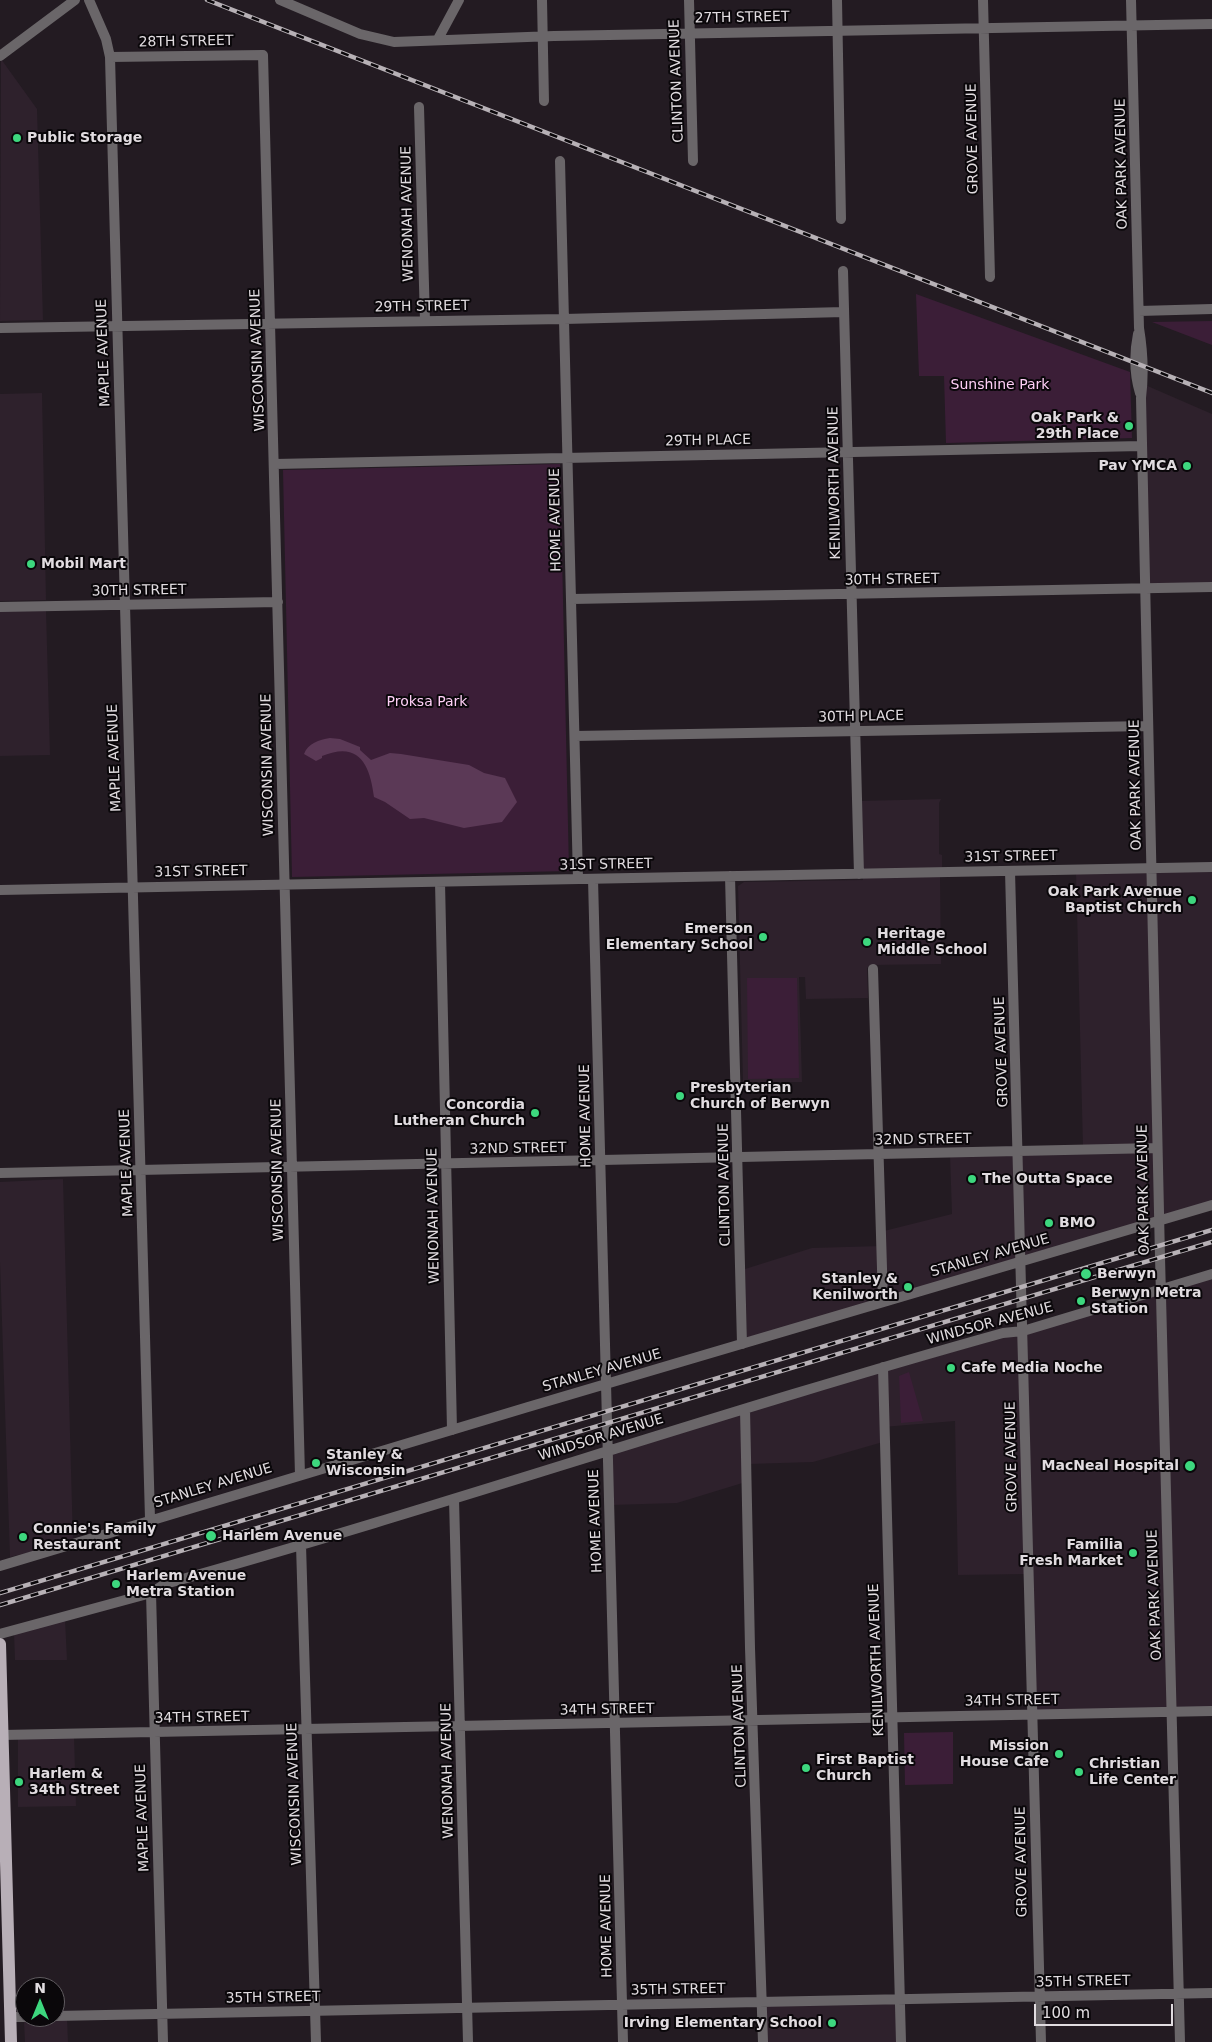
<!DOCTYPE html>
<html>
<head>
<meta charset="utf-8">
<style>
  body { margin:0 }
  #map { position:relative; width:1212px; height:2042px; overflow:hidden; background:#231b22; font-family:"DejaVu Sans",sans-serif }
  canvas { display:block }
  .north { position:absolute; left:15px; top:1977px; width:50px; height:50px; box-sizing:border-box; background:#0a070a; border:1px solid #605c60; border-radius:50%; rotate:0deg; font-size:14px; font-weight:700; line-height:20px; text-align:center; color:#e1dce0 }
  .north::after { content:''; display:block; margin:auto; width:18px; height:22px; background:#3dd77e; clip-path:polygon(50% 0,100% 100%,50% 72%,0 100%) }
  .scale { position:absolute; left:1034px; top:2004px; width:139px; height:22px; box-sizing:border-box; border:2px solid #e1dce0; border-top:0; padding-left:6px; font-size:15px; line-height:18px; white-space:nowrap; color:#e1dce0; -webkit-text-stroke:4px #0a070a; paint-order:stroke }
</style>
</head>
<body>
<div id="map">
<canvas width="1212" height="2042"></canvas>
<div class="north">N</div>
<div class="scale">100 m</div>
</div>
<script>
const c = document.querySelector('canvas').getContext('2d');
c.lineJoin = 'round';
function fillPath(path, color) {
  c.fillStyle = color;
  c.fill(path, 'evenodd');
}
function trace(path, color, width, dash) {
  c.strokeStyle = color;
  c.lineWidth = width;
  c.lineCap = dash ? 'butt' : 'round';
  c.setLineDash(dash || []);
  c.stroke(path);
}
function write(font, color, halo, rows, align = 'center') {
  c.font = font + ' "DejaVu Sans",sans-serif';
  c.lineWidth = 4;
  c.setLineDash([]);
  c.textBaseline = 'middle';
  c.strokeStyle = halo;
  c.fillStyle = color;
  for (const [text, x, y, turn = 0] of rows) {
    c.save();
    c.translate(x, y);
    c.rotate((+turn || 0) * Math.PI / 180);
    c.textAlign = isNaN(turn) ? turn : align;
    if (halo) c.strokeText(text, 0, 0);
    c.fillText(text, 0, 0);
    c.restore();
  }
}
const built = new Path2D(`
  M1,59L37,109L43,320L0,321Z
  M1143,384L1212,414V585L1147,586Z
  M42,393L46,600L0,601V394Z
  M46,610L50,755L0,756V611Z
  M941,799L939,803V854L942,855V867L940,875L941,964L870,965L867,968L868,998L806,999L805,977H799L802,1082H743L738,886L744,882L863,880L860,801Z
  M1212,869V1203L1160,1220L1159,1150L1083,1148L1076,872Z
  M1156,1150L1157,1220L1022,1259L1020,1153Z
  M1017,1153L1020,1260L886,1299L884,1231L952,1214L950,1155Z
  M63,1179L73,1542L10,1557L0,1262V1182Z
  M881,1246V1300L747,1339L745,1269L812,1248Z
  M1212,1276V1709L1034,1713L1025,1333Z
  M1021,1333L1027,1574L958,1575L955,1421L883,1427V1442L813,1462L749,1464V1481L677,1503L611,1505L610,1453L881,1372Z
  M65,1619L67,1660H15L14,1633Z
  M74,1735L76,1806L18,1807V1737Z
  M897,2001L898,2042H766L765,2004Z
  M67,2018L68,2042H25L24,2022Z`);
const green = new Path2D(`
  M916,294L1130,372L1132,438L946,443L944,376H919Z
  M1212,321V345L1152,322Z
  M560,464L569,871L292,877L283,470Z
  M747,978H797L799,1078L748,1079Z
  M909,1372L923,1421L901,1423L899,1376Z
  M953,1732V1784L905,1785L904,1733Z`);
const water = new Path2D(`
  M330,738L340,739L360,747V750L371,760L390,753L401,754L469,765L484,773L505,778L517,802L502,822L464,828L424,818L410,819L385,802L374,797C370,766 360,740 322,756V758L316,761L304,754C308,743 319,740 330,738Z`);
const minor = new Path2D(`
  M89,0L106,39L110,57L150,1519
  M280,0L360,34L394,42L554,36L1212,24
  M542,0L544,101
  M689,0L693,161
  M837,0L841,219
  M983,0L990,277
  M1131,0L1139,328C1143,352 1144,374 1141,398L1160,1257L1180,2042
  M438,39L459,0
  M0,56L75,0
  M110,57L263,55L300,1475
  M419,107L425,321
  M560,161L578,879
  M843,271L859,874
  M1139,311L1212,309
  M0,328L564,319L844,312
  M1138,334C1134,354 1134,373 1140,393
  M275,464L1142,446
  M572,599L1212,587
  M0,607L278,602
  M575,736L1148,726
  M1010,871L1041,2042
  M730,876L742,1344
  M593,879L623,2042
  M440,882L452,1430
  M0,890L1212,867
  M873,969L883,1302
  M0,1173L1157,1148
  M883,1367L901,2042
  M745,1409L750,1648L763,2042
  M454,1499L468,2042
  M301,1545L316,2042
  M0,1566L528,1407L1212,1205
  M151,1593L163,2042
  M0,1634L151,1593L165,1584C446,1506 722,1411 1003,1333L1023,1331L1212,1274
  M2,1735L1212,1711
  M55,2016L1212,1993
  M10,2017H25`);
const major = new Path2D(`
  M0,1644L11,2042`);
const rail = new Path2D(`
  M207,0L1212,393
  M0,1593L1212,1230
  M0,1605L1212,1242`);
const markers = [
  [17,138,5,"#3dd77e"],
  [1129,426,5,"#3dd77e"],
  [1187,466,5,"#3dd77e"],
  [31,564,5,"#3dd77e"],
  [1192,900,5,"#3dd77e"],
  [763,937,5,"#3dd77e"],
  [867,942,5,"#3dd77e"],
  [680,1096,5,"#3dd77e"],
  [535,1113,5,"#3dd77e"],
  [972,1179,5,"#3dd77e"],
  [1049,1223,5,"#3dd77e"],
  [1086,1274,6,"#3dd77e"],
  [908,1287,5,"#3dd77e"],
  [1081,1301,5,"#3dd77e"],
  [951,1368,5,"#3dd77e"],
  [316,1463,5,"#3dd77e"],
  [1190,1466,6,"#3dd77e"],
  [211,1536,6,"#3dd77e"],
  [23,1537,5,"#3dd77e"],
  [1133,1553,5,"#3dd77e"],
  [116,1584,5,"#3dd77e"],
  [1059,1754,5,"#3dd77e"],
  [806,1768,5,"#3dd77e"],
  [1079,1772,5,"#3dd77e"],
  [19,1782,5,"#3dd77e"],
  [832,2023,5,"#3dd77e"]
];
const streetNames = [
  ["27TH STREET",742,18,-1],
  ["28TH STREET",186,42,-1],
  ["CLINTON AVENUE",677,81,-92],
  ["GROVE AVENUE",973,139,-91],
  ["OAK PARK AVENUE",1122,164,-91],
  ["WENONAH AVENUE",408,214,-91],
  ["29TH STREET",422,307,-1],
  ["MAPLE AVENUE",104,353,-92],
  ["WISCONSIN AVENUE",258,360,-92],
  ["29TH PLACE",708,441,-1],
  ["KENILWORTH AVENUE",835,483,-91],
  ["HOME AVENUE",556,520,-91],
  ["30TH STREET",892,580,-1],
  ["30TH STREET",139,591,-1],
  ["30TH PLACE",861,717,-1],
  ["MAPLE AVENUE",115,758,-92],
  ["WISCONSIN AVENUE",268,765,-91],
  ["OAK PARK AVENUE",1136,785,-91],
  ["31ST STREET",1011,857,-1],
  ["31ST STREET",606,865,-1],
  ["31ST STREET",201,872,-1],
  ["GROVE AVENUE",1002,1052,-92],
  ["HOME AVENUE",586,1116,-91],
  ["32ND STREET",923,1140,-1],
  ["32ND STREET",518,1149,-1],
  ["MAPLE AVENUE",127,1163,-92],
  ["WISCONSIN AVENUE",278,1170,-91],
  ["CLINTON AVENUE",725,1185,-91],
  ["OAK PARK AVENUE",1144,1190,-91],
  ["WENONAH AVENUE",434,1216,-91],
  ["STANLEY AVENUE",990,1256,-16],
  ["WINDSOR AVENUE",990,1324,-15],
  ["STANLEY AVENUE",602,1371,-16],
  ["WINDSOR AVENUE",601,1438,-17],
  ["GROVE AVENUE",1012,1457,-91],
  ["STANLEY AVENUE",213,1486,-17],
  ["HOME AVENUE",596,1521,-92],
  ["OAK PARK AVENUE",1155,1595,-92],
  ["KENILWORTH AVENUE",877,1660,-92],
  ["34TH STREET",1012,1701,-1],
  ["34TH STREET",607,1710,-1],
  ["34TH STREET",202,1718,-1],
  ["CLINTON AVENUE",740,1726,-92],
  ["WENONAH AVENUE",448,1771,-91],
  ["WISCONSIN AVENUE",295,1794,-92],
  ["MAPLE AVENUE",143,1818,-92],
  ["GROVE AVENUE",1022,1862,-91],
  ["HOME AVENUE",607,1926,-91],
  ["35TH STREET",1083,1982,-1],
  ["35TH STREET",678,1990,-1],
  ["35TH STREET",273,1998,-1]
];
const poiNames = [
  ["Public Storage",27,138],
  ["Oak Park &",1119,418,"right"],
  ["29th Place",1119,434,"right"],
  ["Pav YMCA",1177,466,"right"],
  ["Mobil Mart",41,564],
  ["Oak Park Avenue",1182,892,"right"],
  ["Baptist Church",1182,908,"right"],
  ["Emerson",753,929,"right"],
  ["Elementary School",753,945,"right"],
  ["Heritage",877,934],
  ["Middle School",877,950],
  ["Presbyterian",690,1088],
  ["Church of Berwyn",690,1104],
  ["Concordia",525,1105,"right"],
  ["Lutheran Church",525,1121,"right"],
  ["The Outta Space",982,1179],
  ["BMO",1059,1223],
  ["Berwyn",1097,1274],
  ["Stanley &",898,1279,"right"],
  ["Kenilworth",898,1295,"right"],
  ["Berwyn Metra",1091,1293],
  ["Station",1091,1309],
  ["Cafe Media Noche",961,1368],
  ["Stanley &",326,1455],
  ["Wisconsin",326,1471],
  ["MacNeal Hospital",1179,1466,"right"],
  ["Connie's Family",33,1529],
  ["Restaurant",33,1545],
  ["Harlem Avenue",222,1536],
  ["Familia",1123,1545,"right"],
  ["Fresh Market",1123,1561,"right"],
  ["Harlem Avenue",126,1576],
  ["Metra Station",126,1592],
  ["Mission",1049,1746,"right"],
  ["House Cafe",1049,1762,"right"],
  ["First Baptist",816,1760],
  ["Church",816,1776],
  ["Christian",1089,1764],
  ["Life Center",1089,1780],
  ["Harlem &",29,1774],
  ["34th Street",29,1790],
  ["Irving Elementary School",822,2023,"right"]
];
const parkNames = [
  ["Sunshine Park",1000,385],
  ["Proksa Park",427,702]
];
fillPath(built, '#2e212c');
fillPath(green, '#3b1e37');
fillPath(water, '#5b3956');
trace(minor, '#6a6669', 10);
trace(major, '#b8afb7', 12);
trace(rail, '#b7b1b6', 4.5);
trace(rail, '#0a070a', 2.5, [8]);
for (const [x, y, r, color] of markers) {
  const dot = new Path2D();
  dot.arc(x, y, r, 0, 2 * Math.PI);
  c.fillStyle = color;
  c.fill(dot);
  trace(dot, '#0a070a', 2);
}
write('14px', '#e1dce0', '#0a070a', streetNames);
write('bold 14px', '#e1dce0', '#0a070a', poiNames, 'left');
write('14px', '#fecef6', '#0a070a', parkNames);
</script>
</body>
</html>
